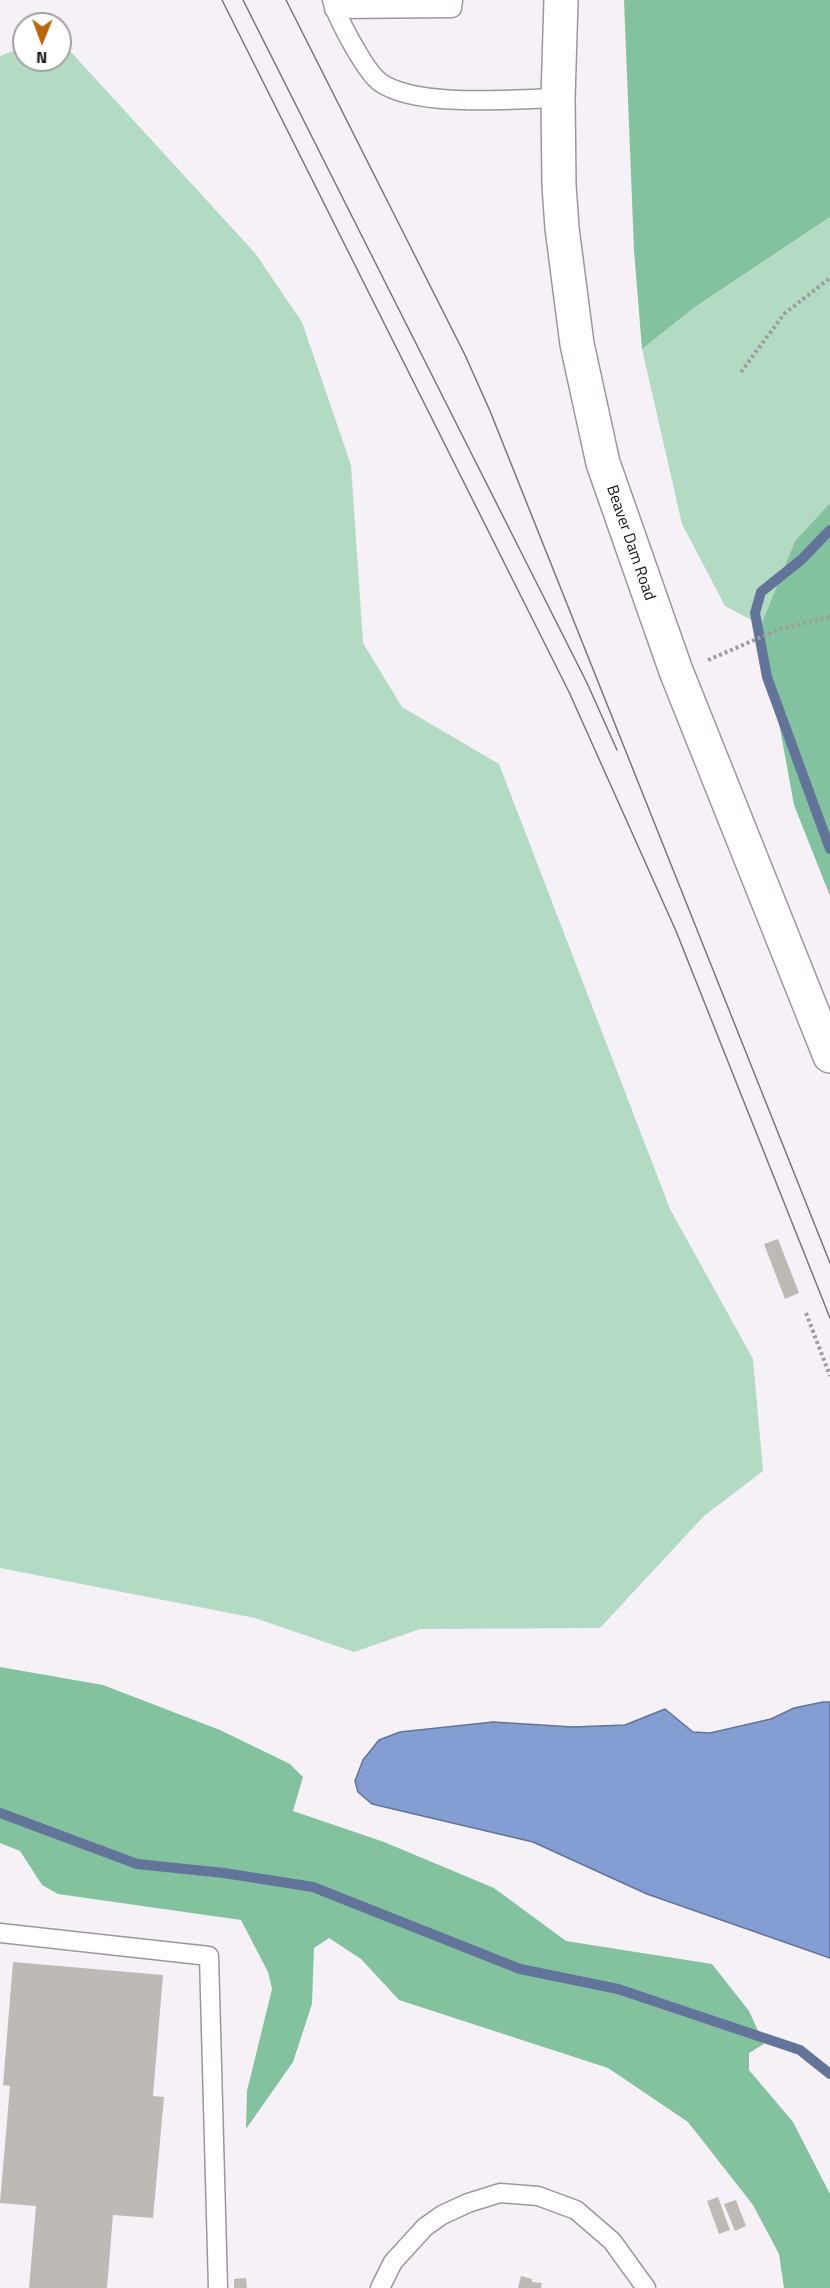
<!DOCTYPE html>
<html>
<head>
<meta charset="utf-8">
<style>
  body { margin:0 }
  #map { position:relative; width:830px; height:2288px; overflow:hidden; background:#f6f1f6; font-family:"Titillium Web",sans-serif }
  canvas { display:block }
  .north { position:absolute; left:12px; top:12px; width:60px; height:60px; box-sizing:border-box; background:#fff; border:2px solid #a1a1a1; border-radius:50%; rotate:181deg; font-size:16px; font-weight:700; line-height:24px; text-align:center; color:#141314 }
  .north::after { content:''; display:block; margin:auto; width:21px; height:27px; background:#be6409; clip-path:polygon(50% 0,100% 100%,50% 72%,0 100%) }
</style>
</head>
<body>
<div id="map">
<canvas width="830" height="2288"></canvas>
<div class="north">N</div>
</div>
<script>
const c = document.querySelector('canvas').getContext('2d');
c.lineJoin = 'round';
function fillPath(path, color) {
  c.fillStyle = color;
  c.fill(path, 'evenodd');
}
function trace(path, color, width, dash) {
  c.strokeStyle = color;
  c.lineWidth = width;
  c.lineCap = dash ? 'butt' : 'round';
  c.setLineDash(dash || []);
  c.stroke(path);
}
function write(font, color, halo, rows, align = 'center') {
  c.font = font + ' "Titillium Web",sans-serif';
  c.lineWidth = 4.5;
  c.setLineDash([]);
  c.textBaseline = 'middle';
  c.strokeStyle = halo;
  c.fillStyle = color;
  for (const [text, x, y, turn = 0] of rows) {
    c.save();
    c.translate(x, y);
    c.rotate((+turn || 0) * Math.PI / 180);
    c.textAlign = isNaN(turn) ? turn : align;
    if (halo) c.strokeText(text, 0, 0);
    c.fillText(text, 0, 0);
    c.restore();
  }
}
const green = new Path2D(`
  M60,40L255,253L302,322L351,465L363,643L402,707L499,764L670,1209L753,1359L763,1471L704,1516L600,1628L420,1629L354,1652L255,1618L0,1568V56L24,47V60H60Z
  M830,217V503L795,541L761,625L725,606L682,524L642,349L695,307Z`);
const forest = new Path2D(`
  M624,0H830V217L695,307L642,349L634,250Z
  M830,503V896L794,805L761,625L795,541Z
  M0,1667L103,1685L220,1730L290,1764L303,1777L293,1811L384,1842L494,1888L566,1941L712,1964L749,2011L764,2044L749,2053V2070L793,2122L830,2194V2288H784L779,2254L753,2205L688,2122L608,2068L399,2000L361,1959L329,1938L314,1948L312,2004L293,2062L246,2129L247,2091L272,1989L268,1972L241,1920L58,1894L42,1885L20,1851L0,1843Z`);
const water = new Path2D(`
  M823,1702H830V1958L647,1894L533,1842L372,1804L358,1792L355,1781L363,1760L379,1740L400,1732L493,1722L573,1727L625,1725L665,1709L693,1732L710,1733L771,1719L794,1708Z`);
const stream = new Path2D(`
  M830,530L801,560L761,592L755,613L767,677L830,849
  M0,1813L137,1864L224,1873L313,1887L520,1969L618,1989L800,2050L830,2074`);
const building = new Path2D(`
  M778,1239L799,1293L785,1299L764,1244Z
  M13,1962L163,1975L153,2096L164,2097L153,2218L113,2215L107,2288H29L36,2206L0,2203L10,2086L3,2085Z
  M718,2197L730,2230L719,2234L707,2201Z
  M736,2200L746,2226L735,2231L724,2204Z
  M521,2276L532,2279V2282L542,2283L541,2288H518Z
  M246,2278L247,2288H234V2279Z`);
const path = new Path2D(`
  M741,372L784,314L830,278
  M708,660L780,629L830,617
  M806,1313L830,1376`);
const service = new Path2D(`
  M332,0C337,18 366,73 381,83C419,108 512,99 558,98
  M334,9L452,8L453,0
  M0,1933L209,1956L218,2288
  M380,2288L393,2262L425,2227L442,2215L468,2203L500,2193L538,2196L576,2210L612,2241L646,2288`);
const secondary = new Path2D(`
  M561,0L558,98L559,185L562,228L577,344L603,463L676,671L830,1056`);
const tram = new Path2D(`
  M222,0L569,692L676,931L830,1318
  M243,0L587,683L617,750
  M286,0L465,355L490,411L830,1263`);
const streetNames = [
  ["Beaver Dam Road",630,543,71]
];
fillPath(green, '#b3dbc3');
fillPath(forest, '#83c29e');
fillPath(water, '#849dd2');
trace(water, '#627499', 1.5);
trace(stream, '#627499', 10);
fillPath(building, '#beb9b5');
trace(service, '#9c979c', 21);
trace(secondary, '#9c979c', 36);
trace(path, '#9f9c9f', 4, [3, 3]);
trace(service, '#fff', 18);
trace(secondary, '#fff', 33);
trace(tram, '#797679', 1.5);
write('16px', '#141314', '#fff', streetNames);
</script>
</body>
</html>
